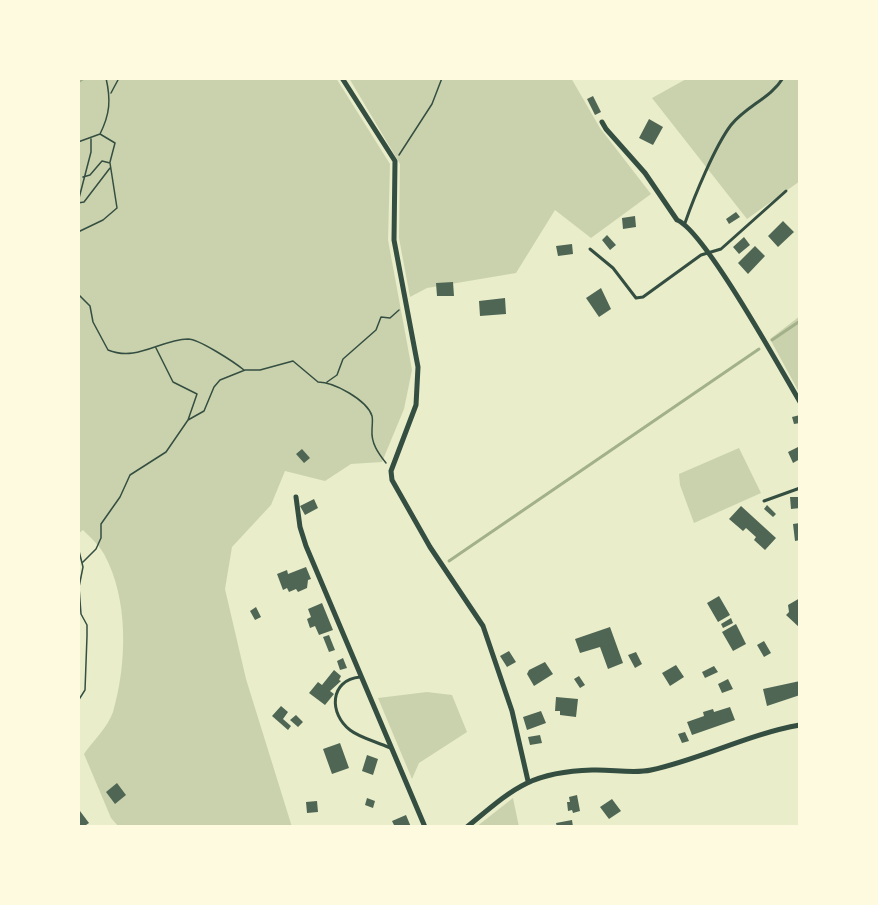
<!DOCTYPE html>
<html>
<head>
<meta charset="utf-8">
<style>
  body { margin:0 }
  #map { position:relative; width:878px; height:905px; overflow:hidden; background:#e9edc9; font-family:"Noto Sans",sans-serif }
  canvas { display:block }
  .frame { position:absolute; inset:0; border:80px solid #fefae0; pointer-events:none }
</style>
</head>
<body>
<div id="map">
<canvas width="878" height="905"></canvas>
<div class="frame"></div>
</div>
<script>
const c = document.querySelector('canvas').getContext('2d');
c.lineJoin = 'round';
function fillPath(path, color) {
  c.fillStyle = color;
  c.fill(path, 'evenodd');
}
function trace(path, color, width, dash) {
  c.strokeStyle = color;
  c.lineWidth = width;
  c.lineCap = dash ? 'butt' : 'round';
  c.setLineDash(dash || []);
  c.stroke(path);
}
const green = new Path2D(`
  M78,78H336L390,164L388,240L412,370L404,409L382,462L351,464L325,481L285,471L271,505L232,547L225,589L246,679L292,827H119L111,818L84,754C92,742 108,727 113,712C127,664 129,599 104,554C99,545 90,537 83,530L78,534Z
  M349,78H571L600,128L651,194L591,238L555,210L516,273L427,288L410,297L399,238L400,164Z
  M688,78H800V181L747,219L652,98Z
  M800,316V394L770,339Z
  M739,448L761,493L694,523L680,485L679,474Z
  M427,692L452,695L467,732L419,763L412,779L378,698Z
  M513,798L519,827H476Z`);
const stream = new Path2D(`
  M78,82L84,78
  M772,340L800,321
  M449,561L759,349`);
const building = new Path2D(`
  M593,96L601,112L595,115L587,99Z
  M649,119L663,127L653,145L639,138Z
  M736,212L740,217L729,224L726,219Z
  M635,216L636,227L623,229L622,218Z
  M783,221L794,232L778,247L768,236Z
  M607,235L616,245L610,250L602,240Z
  M744,237L750,245L739,254L733,247Z
  M572,244L573,254L558,256L556,246Z
  M755,246L765,256L748,274L738,263Z
  M453,282L454,296H437L436,283Z
  M601,288L611,309L599,317L586,298Z
  M505,298L506,314L480,316L479,301Z
  M800,415V423L794,424L792,417Z
  M800,446V459L793,463L788,452Z
  M302,449L310,458L304,463L296,454Z
  M790,497H799L800,508L791,509Z
  M314,499L318,508L305,515L300,506Z
  M767,505L776,514L773,517L764,509Z
  M741,506L776,538L765,550L754,540L756,537L746,528L743,531L729,519Z
  M800,523V540L795,541L793,524Z
  M306,567L311,579L308,580L307,588L298,592L296,589L289,592L287,588L283,590L277,574L287,570L288,574Z
  M719,596L730,615L718,622L707,603Z
  M800,598V628L786,615L789,612L788,605Z
  M322,603L333,630L319,635L315,626L310,628L307,619L311,617L308,609Z
  M256,607L261,617L255,620L250,611Z
  M731,618L733,623L723,628L721,624Z
  M736,624L746,644L733,651L722,632Z
  M610,627L623,663L608,669L600,647L580,653L575,639Z
  M329,635L335,650L329,652L323,637Z
  M764,641L771,653L764,657L757,645Z
  M509,651L516,662L507,667L500,656Z
  M636,652L642,664L635,668L628,655Z
  M343,658L347,668L340,670L337,661Z
  M545,662L553,674L534,686L527,674L529,670Z
  M676,665L684,677L670,686L662,673Z
  M714,666L718,672L705,678L702,672Z
  M334,670L341,676L339,680L341,681L330,691L334,694L325,705L309,693L318,682L322,685Z
  M579,676L585,685L580,688L574,679Z
  M728,679L733,689L722,693L718,684Z
  M800,681V695L767,706L763,689Z
  M556,697L578,699L576,717L560,715V711H555Z
  M281,706L288,712L283,719L291,726L288,730L272,716Z
  M730,707L735,720L692,735L687,722L704,716L703,712L713,709L714,712Z
  M541,711L546,723L527,730L523,717Z
  M296,715L303,722L298,727L290,720Z
  M685,732L689,741L682,743L678,734Z
  M540,735L542,743L530,745L528,737Z
  M340,743L349,768L332,774L323,749Z
  M367,755L378,759L373,775L362,771Z
  M117,783L126,795L115,804L106,792Z
  M577,795L580,811L573,813L572,810L568,811L567,802H570L569,797Z
  M367,798L375,801L373,808L365,805Z
  M612,799L621,811L609,819L600,807Z
  M317,801L318,812L307,813L306,802Z
  M80,811L89,823L83,827H78Z
  M406,815L411,827H395L392,821Z
  M572,820L573,827H557L556,823Z`);
const path = new Path2D(`
  M111,93L119,78
  M100,134L115,143L110,162
  M78,142L100,134C110,114 111,100 106,78
  M399,155L432,104L442,78
  M78,202L91,152V139
  M78,203L84,202L110,168
  M78,232L103,220L117,208L110,163L102,161L90,175L83,177
  M78,294L90,306L93,322L108,350C137,362 159,340 188,339C199,339 234,362 244,370
  M156,348L173,382L197,394L188,420
  M327,382L337,375L343,359L376,330L381,317L390,318L399,310
  M78,547L83,567L79,587L81,614L87,625V636L85,690L78,701
  M83,562L96,549L101,538V524L120,497L130,475L166,452L188,420L204,411L214,387L220,380L245,370H260L293,361L318,382C334,382 367,400 372,416C373,420 372,426 372,430C371,443 378,453 386,463`);
const service = new Path2D(`
  M685,223C694,197 715,146 731,125C746,106 771,98 783,78
  M590,249L613,268L636,298L643,297L701,255L721,249L786,191
  M764,501L800,488
  M360,677C329,680 329,714 350,730C360,738 378,742 390,748`);
const minor = new Path2D(`
  M342,78L395,161L394,240L418,367L416,405L391,471L392,480L430,547L483,626L512,711L528,781
  M602,122L606,129L645,173L677,220C704,230 781,370 800,402
  M296,497L300,527L306,546L425,827
  M467,827C513,789 529,772 592,770C611,769 633,774 651,770C702,759 748,734 800,725`);
fillPath(green, '#cad2ad');
trace(stream, '#a3b18a', 3);
fillPath(building, '#4f6655');
trace(path, '#344e41', 1.5);
trace(service, '#344e41', 3);
trace(minor, '#344e41', 5);
</script>
</body>
</html>
